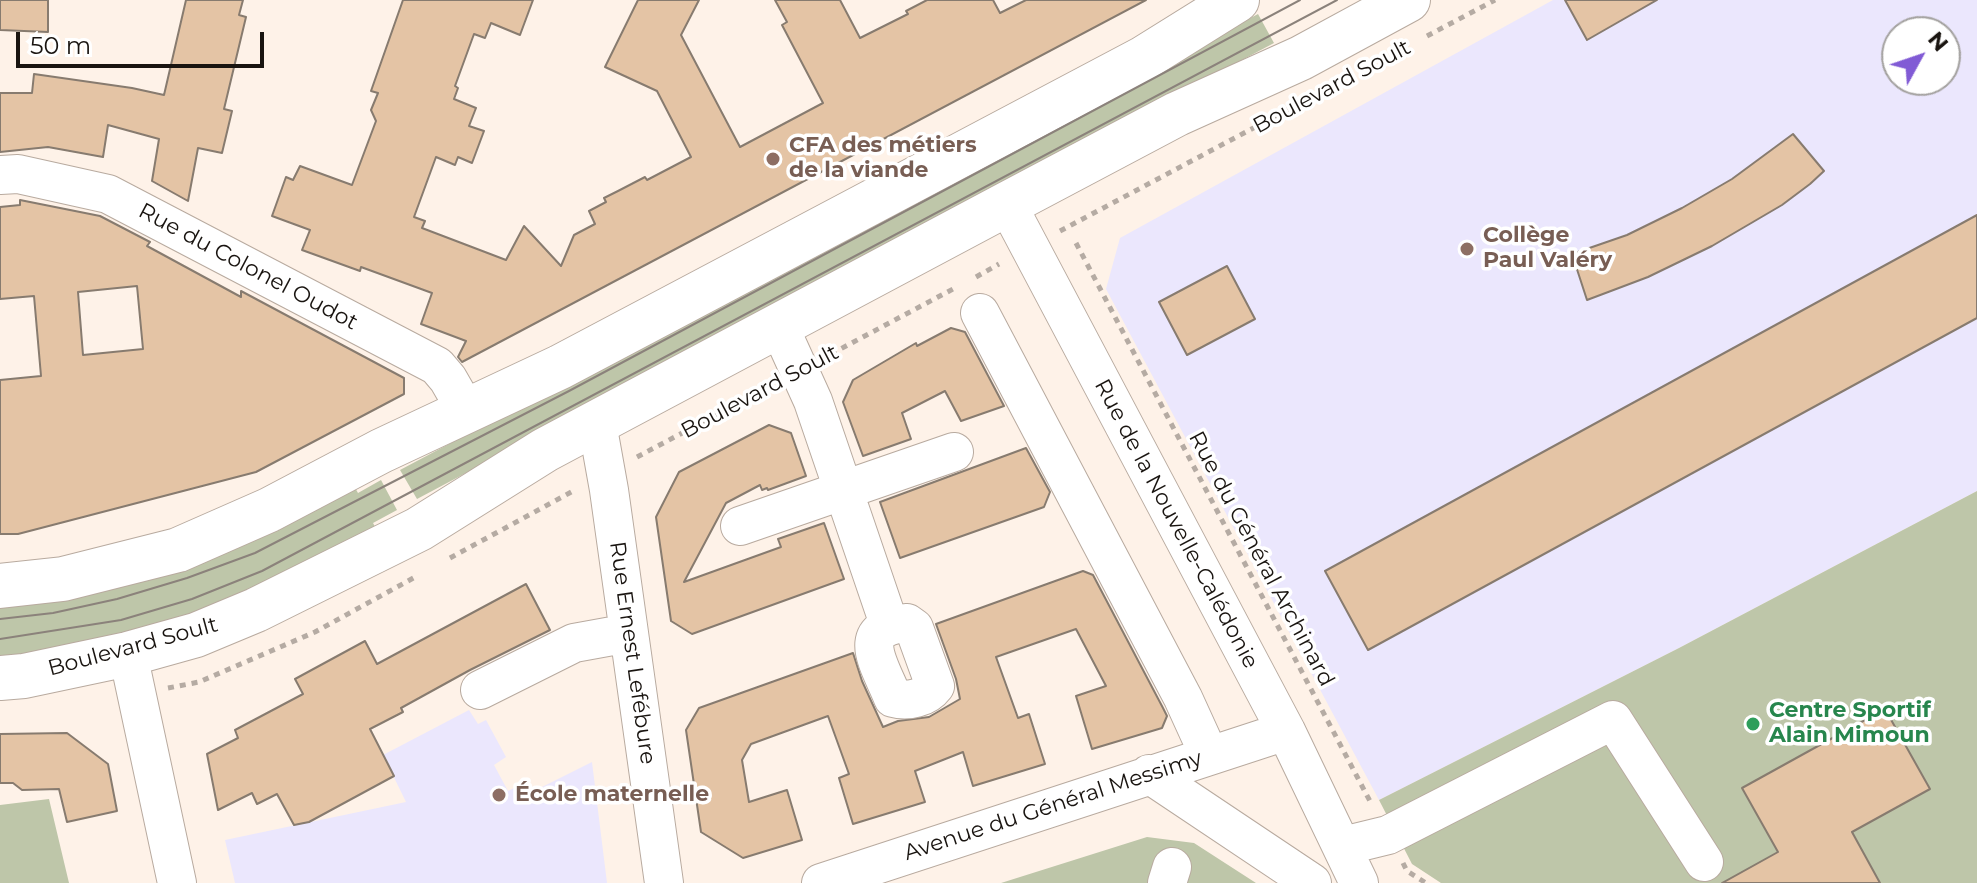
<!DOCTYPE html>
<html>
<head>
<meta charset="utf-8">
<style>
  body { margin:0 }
  #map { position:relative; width:1977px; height:883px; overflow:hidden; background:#fef2e8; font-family:Montserrat,sans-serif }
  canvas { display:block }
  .north { position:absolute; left:1881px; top:16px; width:80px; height:80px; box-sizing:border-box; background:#fff; border:2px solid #a3a19f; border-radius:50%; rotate:50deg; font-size:22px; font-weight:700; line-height:32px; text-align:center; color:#191410 }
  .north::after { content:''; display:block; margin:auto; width:28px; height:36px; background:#815bd5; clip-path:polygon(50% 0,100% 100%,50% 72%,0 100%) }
  .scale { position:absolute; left:16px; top:32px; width:248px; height:36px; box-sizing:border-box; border:4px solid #191410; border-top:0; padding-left:10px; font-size:24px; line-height:28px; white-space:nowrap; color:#191410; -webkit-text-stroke:6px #fff; paint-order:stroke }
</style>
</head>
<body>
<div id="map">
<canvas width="1977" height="883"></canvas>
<div class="north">N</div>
<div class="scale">50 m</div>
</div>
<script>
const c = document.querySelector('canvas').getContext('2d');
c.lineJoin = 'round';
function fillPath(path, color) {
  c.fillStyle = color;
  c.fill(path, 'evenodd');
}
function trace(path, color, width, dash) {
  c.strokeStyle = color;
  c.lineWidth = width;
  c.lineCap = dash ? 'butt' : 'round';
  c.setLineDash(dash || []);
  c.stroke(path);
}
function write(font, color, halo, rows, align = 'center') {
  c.font = font + ' Montserrat,sans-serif';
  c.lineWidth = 7;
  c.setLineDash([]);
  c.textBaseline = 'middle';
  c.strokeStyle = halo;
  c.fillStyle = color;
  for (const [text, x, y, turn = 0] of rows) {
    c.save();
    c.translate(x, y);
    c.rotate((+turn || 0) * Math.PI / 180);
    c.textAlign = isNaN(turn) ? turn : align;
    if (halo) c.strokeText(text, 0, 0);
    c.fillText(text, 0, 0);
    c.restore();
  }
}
const education = new Path2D(`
  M1553,0H1977V491L1679,648L1379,800L1106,289L1120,238ZM1897,32H1945V80H1897Z
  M469,710L478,724L486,720L506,757L494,765L508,791L528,781L534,791L592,762L607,883H235L225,840L406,802L383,755Z`);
const green = new Path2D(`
  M1258,14L1274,43L417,499L400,470Z
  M381,480L397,510L373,523L378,532L179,622L0,661V602L353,484L358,493Z
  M1977,491V883H1441L1412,864L1379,800L1679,648Z
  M49,799L69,883H0V805Z
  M1147,837L1194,843L1256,883H1001Z`);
const building = new Path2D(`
  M0,0H48V32L0,30Z
  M186,0H243L239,15L246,17L224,109L232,111L222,153L198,148L188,201L152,181L159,139L108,125L103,157L48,147L0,152V93H32L34,74L132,88L164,95Z
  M403,0H533L520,35L491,23L485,38L474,34L455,86L458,88L454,99L476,108L469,126L484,131L472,163L458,157L455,165L436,157L414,217L425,221L422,228L506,260L524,226L561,266L574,235L595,224L589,211L606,202L604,198L618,191L645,177L647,180L691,157L657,91L605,67L638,0H699L681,35L740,147L823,103L782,25L787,22L775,0H840L860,38L908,14L906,11L927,0H993L1000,13L1026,0H1146L462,362L458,357L466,341L421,324L432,293L361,267L360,271L302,250L310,230L272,216L286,177L293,180L300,166L352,185L376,121L371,110L378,93L371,91Z
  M1565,0H1657L1587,40Z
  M1793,134L1824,171L1810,184L1782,205L1712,246L1648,277L1587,300L1572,254L1627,235L1682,208L1732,179Z
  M20,200L100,216L150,242L147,246L241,297V291L404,378V394L256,472L18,534H0V380L41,376L34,296L0,299V207L20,205ZM137,286L143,349L83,355L78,292Z
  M1977,215V318L1368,650L1325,571Z
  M1227,266L1255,319L1187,355L1159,302Z
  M951,328L965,332L1004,406L961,421L945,391L902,413L911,439L863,456L843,402L853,380L916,343L917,346Z
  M769,425L791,433L806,476L768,490L767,488L762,490L760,485L726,503L684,582L781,547L778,539L824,523L844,579L692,634L671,621L656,517L679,472Z
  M1026,448L1050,492L1044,507L900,558L880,502Z
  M1083,571L1093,575L1163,708L1167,716L1162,728L1092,749L1076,696L1106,686L1076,629L996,657L1018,718L1029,714L1045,764L973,786L963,752L915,771L925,802L853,824L839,778L849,774L828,716L751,744L742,760L749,802L787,790L802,840L743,858L701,832L686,730L699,708L853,653L862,681L883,727L898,721L929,717L960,699L956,679L936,624Z
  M526,584L550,630L470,670L401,708L403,712L370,729L394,776L309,822L294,825L277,794L257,804L252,793L218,810L207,754L238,738L235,730L303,694L295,679L365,641L377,664Z
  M1885,709L1930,789L1852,832L1880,883H1722L1778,852L1742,788Z
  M67,733L108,764L117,811L67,822L59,789L22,790L13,783H0V734Z`);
const path = new Path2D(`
  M1427,36L1495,0
  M1060,231L1291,108
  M1076,243L1372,805
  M976,277L999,264
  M831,354L953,289
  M637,457L769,387
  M450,558L575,490
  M168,688L199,682L315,632L417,576
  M1403,863L1407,871L1426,883`);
const minor = new Path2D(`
  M0,175L18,174L108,194L437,366L448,379L467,412
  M1007,204L1286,731L1359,883
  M980,313L1183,698L1209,755
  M779,326L813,401L889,624
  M597,423L609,490L664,883
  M740,526L954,452
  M907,623L914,628L935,686C926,698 908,702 893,698C880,665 852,627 907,623Z
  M128,654L177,883
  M480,690L574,643L629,633
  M1149,774L1312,883
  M1343,846L1388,835L1613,720L1704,862
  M821,883L1286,731
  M1167,883L1172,867`);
const major = new Path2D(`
  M0,586L63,579L178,550L269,510L381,451L560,367L1144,58L1237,0
  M0,678L24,676L128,654L196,635L256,610L419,529L545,450L1007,204L1177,114L1301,58L1408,0`);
const tram = new Path2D(`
  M0,619L53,613L117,599L187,578L255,553L569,391L1300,0
  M0,639L121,620L192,599L262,571L1337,0`);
const markers = [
  [773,159,8,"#8d6e63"],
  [1467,249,8,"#8d6e63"],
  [1753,724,8,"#2e9e5b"],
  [499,795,8,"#8d6e63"]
];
const streetNames = [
  ["Boulevard Soult",1332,87,-28],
  ["Rue du Colonel Oudot",248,267,28],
  ["Boulevard Soult",760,392,-28],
  ["Rue de la Nouvelle-Calédonie",1176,524,62],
  ["Rue du Général Archinard",1261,559,62],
  ["Boulevard Soult",133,647,-15],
  ["Rue Ernest Lefébure",632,653,82],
  ["Avenue du Général Messimy",1053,806,-18]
];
const educationNames = [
  ["CFA des métiers",789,146],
  ["de la viande",789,171],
  ["Collège",1483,236],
  ["Paul Valéry",1483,261],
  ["École maternelle",515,795]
];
const leisureNames = [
  ["Centre Sportif",1769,711],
  ["Alain Mimoun",1769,736]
];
fillPath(education, '#ebe7fd');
fillPath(green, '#bec6a9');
fillPath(building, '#e4c4a5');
trace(building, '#877b6f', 2);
trace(minor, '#b8aa9f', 40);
trace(major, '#b8aa9f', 46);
trace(path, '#b5aba3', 5, [6, 6]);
trace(minor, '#fff', 38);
trace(major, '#fff', 44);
trace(tram, '#8b827b', 2);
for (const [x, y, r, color] of markers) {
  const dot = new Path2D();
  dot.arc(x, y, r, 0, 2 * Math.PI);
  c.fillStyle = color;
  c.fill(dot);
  trace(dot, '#fff', 3);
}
write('22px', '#191410', '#fff', streetNames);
write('bold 22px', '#785e54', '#fff', educationNames, 'left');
write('bold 22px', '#27864d', '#fff', leisureNames, 'left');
</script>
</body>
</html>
